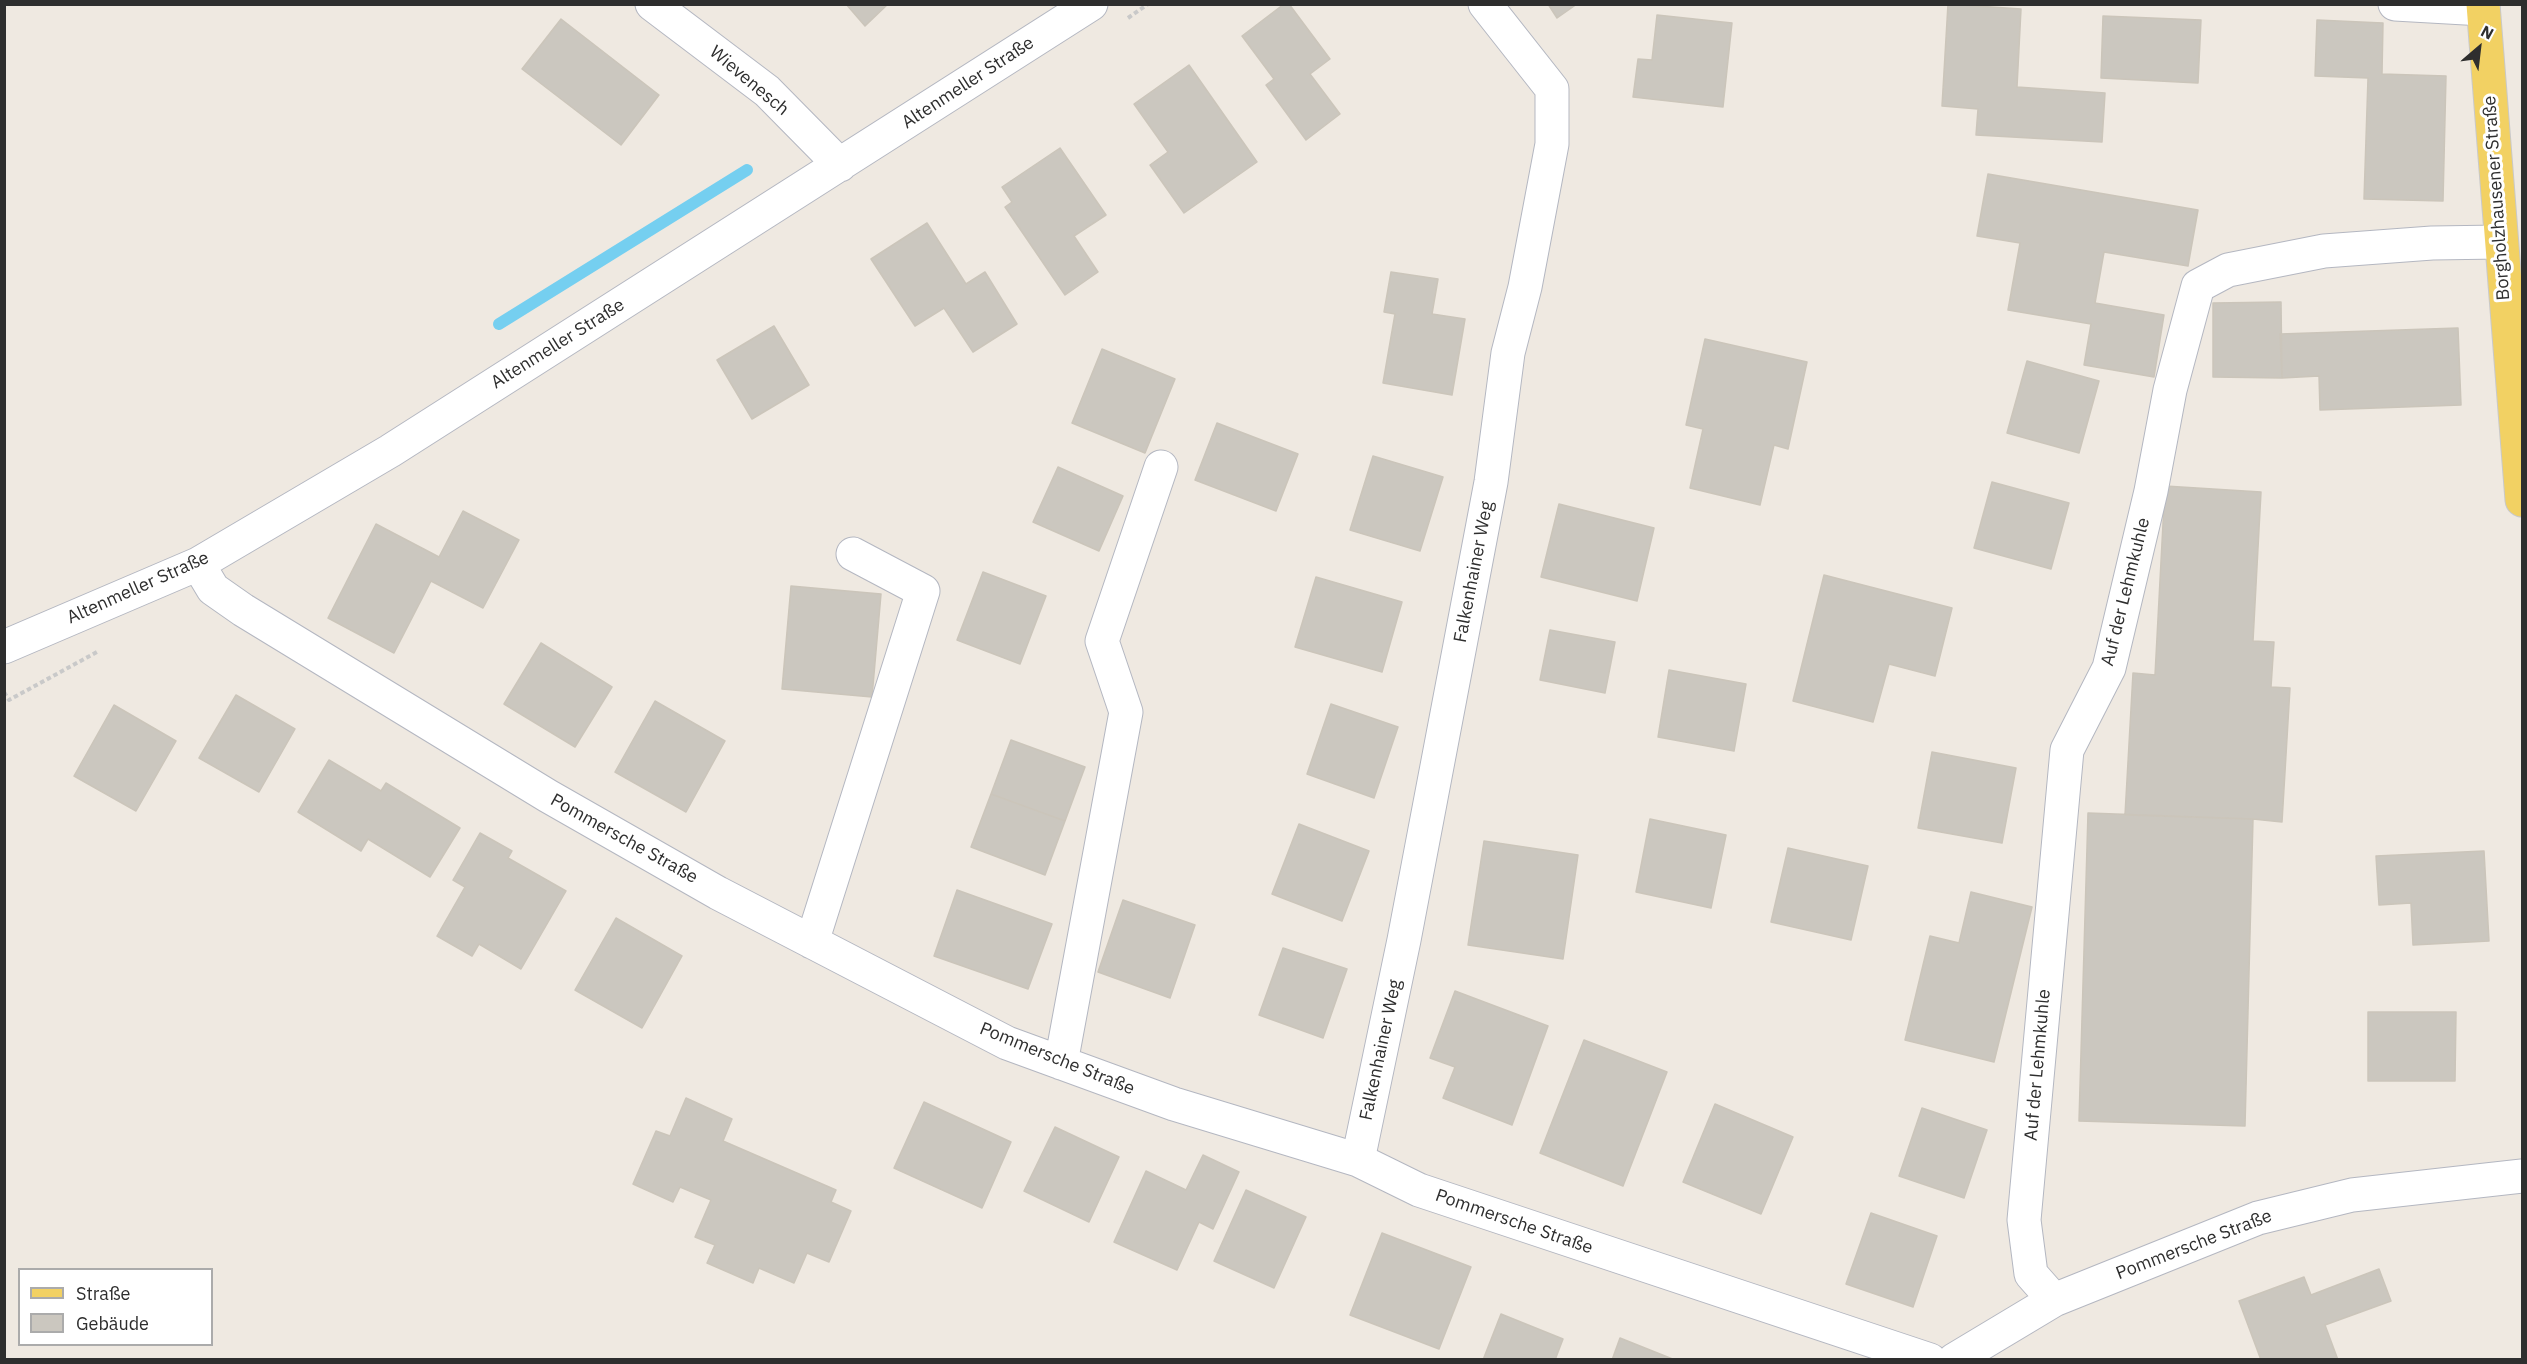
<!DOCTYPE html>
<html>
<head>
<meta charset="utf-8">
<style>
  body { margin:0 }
  #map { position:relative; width:2527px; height:1364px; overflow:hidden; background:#efe9e1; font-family:"IBM Plex Sans",sans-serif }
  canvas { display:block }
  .frame { position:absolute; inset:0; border:6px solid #2e2e2e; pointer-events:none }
  .legend { position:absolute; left:18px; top:1268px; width:195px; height:78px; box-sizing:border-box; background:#fff; border:2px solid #ababab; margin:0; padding:8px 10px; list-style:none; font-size:18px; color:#2e2e2e }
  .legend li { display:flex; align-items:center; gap:12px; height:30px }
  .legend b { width:30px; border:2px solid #ababab }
  .north { position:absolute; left:2449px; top:18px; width:60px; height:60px; -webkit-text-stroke:4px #fff; paint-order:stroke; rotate:28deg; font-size:16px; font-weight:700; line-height:24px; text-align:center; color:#2e2e2e }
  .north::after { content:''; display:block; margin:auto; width:21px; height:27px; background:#2e2e2e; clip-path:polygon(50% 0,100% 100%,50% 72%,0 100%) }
</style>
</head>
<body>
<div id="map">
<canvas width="2527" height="1364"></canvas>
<div class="frame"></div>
<ul class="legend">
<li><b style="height:8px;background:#f2d163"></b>Straße</li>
<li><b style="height:16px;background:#cbc7bf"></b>Gebäude</li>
</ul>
<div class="north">N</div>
</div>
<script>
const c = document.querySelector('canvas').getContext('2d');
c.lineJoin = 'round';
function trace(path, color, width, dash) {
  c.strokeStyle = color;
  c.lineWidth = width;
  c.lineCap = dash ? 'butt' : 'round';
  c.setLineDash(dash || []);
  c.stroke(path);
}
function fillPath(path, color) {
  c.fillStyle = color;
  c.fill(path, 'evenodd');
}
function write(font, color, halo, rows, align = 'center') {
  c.font = font + ' "IBM Plex Sans",sans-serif';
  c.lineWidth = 6;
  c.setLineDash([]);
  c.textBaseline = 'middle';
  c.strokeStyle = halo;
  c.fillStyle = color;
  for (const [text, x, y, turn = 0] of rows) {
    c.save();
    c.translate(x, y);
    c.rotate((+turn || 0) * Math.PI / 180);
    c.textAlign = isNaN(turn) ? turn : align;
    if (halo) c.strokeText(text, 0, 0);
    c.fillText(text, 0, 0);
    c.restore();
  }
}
const stream = new Path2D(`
  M499,324L747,170`);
const building = new Path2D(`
  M846,4H888L865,26Z
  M1284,4H1289L1330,59L1310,74L1340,114L1306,140L1266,85L1274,79L1242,36Z
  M1548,4H1577L1557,18Z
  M1948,4L2021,9L2017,87L2105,93L2102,142L1976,135L1978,109L1942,106Z
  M1657,15L1732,23L1723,107L1633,97L1638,59L1652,60Z
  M2103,16L2201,20L2198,83L2101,78Z
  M561,19L659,95L621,145L522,69Z
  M2317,20L2383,23L2382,74L2446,76L2443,201L2364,199L2368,78L2315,76Z
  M1189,65L1257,162L1184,213L1150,165L1168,152L1134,104Z
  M1060,148L1106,215L1074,236L1098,272L1065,295L1005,207L1012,202L1002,187Z
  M1988,174L2198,210L2188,266L2104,252L2095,303L2164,315L2154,377L2084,365L2091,324L2008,310L2020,243L1977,236Z
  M927,223L966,284L985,272L1017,324L973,352L944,308L915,326L871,259Z
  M1391,272L1438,279L1432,314L1465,319L1452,395L1383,383L1395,314L1384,312Z
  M2281,302L2282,378L2213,377V303Z
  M774,326L809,385L752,419L717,360Z
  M2458,328L2461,405L2320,410L2319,376L2282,378L2280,334Z
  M1705,339L1807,362L1788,449L1774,445L1760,505L1690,488L1703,429L1686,425Z
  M1102,349L1175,379L1145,453L1072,423Z
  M2027,361L2099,381L2079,453L2007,433Z
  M1217,423L1298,454L1276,511L1195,480Z
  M1373,456L1443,477L1420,551L1350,530Z
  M1058,467L1123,496L1099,551L1033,522Z
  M1992,482L2069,503L2051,569L1974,548Z
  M2165,486L2261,492L2253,641L2274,642L2271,687L2290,688L2282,822L2253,819L2125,815L2133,673L2155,675Z
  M1559,504L1654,528L1637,601L1541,577Z
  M463,511L519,540L483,608L431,581L394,653L328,618L376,524L439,557Z
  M983,572L1046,596L1020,664L957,640Z
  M1824,575L1952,608L1935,676L1889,664L1873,722L1793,701Z
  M1316,577L1402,602L1382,672L1295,647Z
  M791,586L881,594L872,697L782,689Z
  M1550,630L1615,642L1605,693L1540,680Z
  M541,643L612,687L575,747L504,704Z
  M1669,670L1746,684L1734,751L1658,737Z
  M236,695L295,729L259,792L199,758Z
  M655,701L725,741L686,812L615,772Z
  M1331,704L1398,727L1374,798L1307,774Z
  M114,705L176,741L136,811L74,776Z
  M1011,740L1085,767L1065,821L991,794Z
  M1932,752L2016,768L2002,843L1918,828Z
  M329,760L381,791L386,783L460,828L430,877L368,839L361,851L298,812Z
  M991,794L1065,821L1045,875L971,847Z
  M2088,813L2253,819L2245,1126L2079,1121Z
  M1650,819L1726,835L1711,908L1636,892Z
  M1299,824L1369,851L1342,921L1272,894Z
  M480,833L512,851L508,858L566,891L521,969L479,944L472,956L437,936L465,887L453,880Z
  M1484,841L1578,855L1563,959L1468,945Z
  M1788,848L1868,866L1851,940L1771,922Z
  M2484,851L2489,941L2413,945L2411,903L2379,905L2376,856Z
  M957,890L1052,924L1028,989L934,956Z
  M1971,892L2032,907L1994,1062L1905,1040L1930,936L1959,943Z
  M1123,900L1195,925L1170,998L1098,972Z
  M616,918L682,956L642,1028L575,990Z
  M1283,948L1347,969L1323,1038L1259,1015Z
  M1455,991L1548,1026L1512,1125L1443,1098L1455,1067L1430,1058Z
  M2368,1012H2456L2455,1081H2368Z
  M1584,1040L1667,1072L1623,1186L1540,1153Z
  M686,1098L732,1119L723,1141L836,1190L831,1202L851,1211L829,1262L807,1253L794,1283L759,1268L753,1283L707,1263L715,1245L695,1237L711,1200L680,1187L673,1202L633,1184L656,1131L670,1136Z
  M924,1102L1011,1142L982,1208L894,1168Z
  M1715,1104L1793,1137L1761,1214L1683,1182Z
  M1922,1108L1987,1130L1964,1198L1899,1176Z
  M1055,1127L1119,1157L1089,1222L1024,1191Z
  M1203,1155L1239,1172L1213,1229L1199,1222L1177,1270L1114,1242L1146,1171L1186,1190Z
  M1246,1190L1306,1217L1274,1288L1214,1261Z
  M1871,1213L1937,1236L1913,1307L1846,1284Z
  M1382,1233L1471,1267L1439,1349L1350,1315Z
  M2379,1269L2391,1301L2325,1325L2338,1360H2261L2239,1301L2304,1277L2311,1295Z
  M1501,1314L1563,1339L1555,1360H1483Z
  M1620,1338L1675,1360H1612Z`);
const path = new Path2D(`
  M1128,18L1148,4
  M4,692L9,700L97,652`);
const minor = new Path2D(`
  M652,4L767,91L840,165
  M2395,4L2483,9
  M198,564L213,589L243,610L548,796L718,893L1007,1043L1174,1104L1358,1160L1419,1190L1930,1360
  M4,647L198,564L390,451L1091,4
  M812,942L923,591L853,554
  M1061,1063L1126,712L1102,641L1161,467
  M1358,1160L1404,940L1491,482L1508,353L1525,287L1552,144V89L1485,4
  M2054,1300L2031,1274L2024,1220L2067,750L2109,668L2151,491L2170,390L2198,286L2228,270L2324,251L2432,243L2500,242
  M1954,1360L2054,1300L2258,1218L2352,1195L2522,1176`);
const major = new Path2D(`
  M2483,4L2522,500`);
const streetNames = [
  ["Wievenesch",749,81,40],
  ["Altenmeller Straße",968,83,-33],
  ["Borgholzhausener Straße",2497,198,-94],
  ["Altenmeller Straße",558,344,-32],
  ["Falkenhainer Weg",1474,572,-79],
  ["Altenmeller Straße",138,588,-24],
  ["Auf der Lehmkuhle",2126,592,-76],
  ["Pommersche Straße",624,839,29],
  ["Falkenhainer Weg",1381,1050,-78],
  ["Pommersche Straße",1057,1059,22],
  ["Auf der Lehmkuhle",2038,1065,-85],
  ["Pommersche Straße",1514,1222,19],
  ["Pommersche Straße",2194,1245,-21]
];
trace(stream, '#75cff0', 12);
fillPath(building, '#cbc7bf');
trace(building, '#cbc5ba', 1.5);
trace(minor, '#b4b7c1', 35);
trace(major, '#c9c9c9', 35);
trace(path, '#c9c9c9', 4, [4.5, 3]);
trace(minor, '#fff', 33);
trace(major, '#f2d163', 33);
write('18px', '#2e2e2e', '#fff', streetNames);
</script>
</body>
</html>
